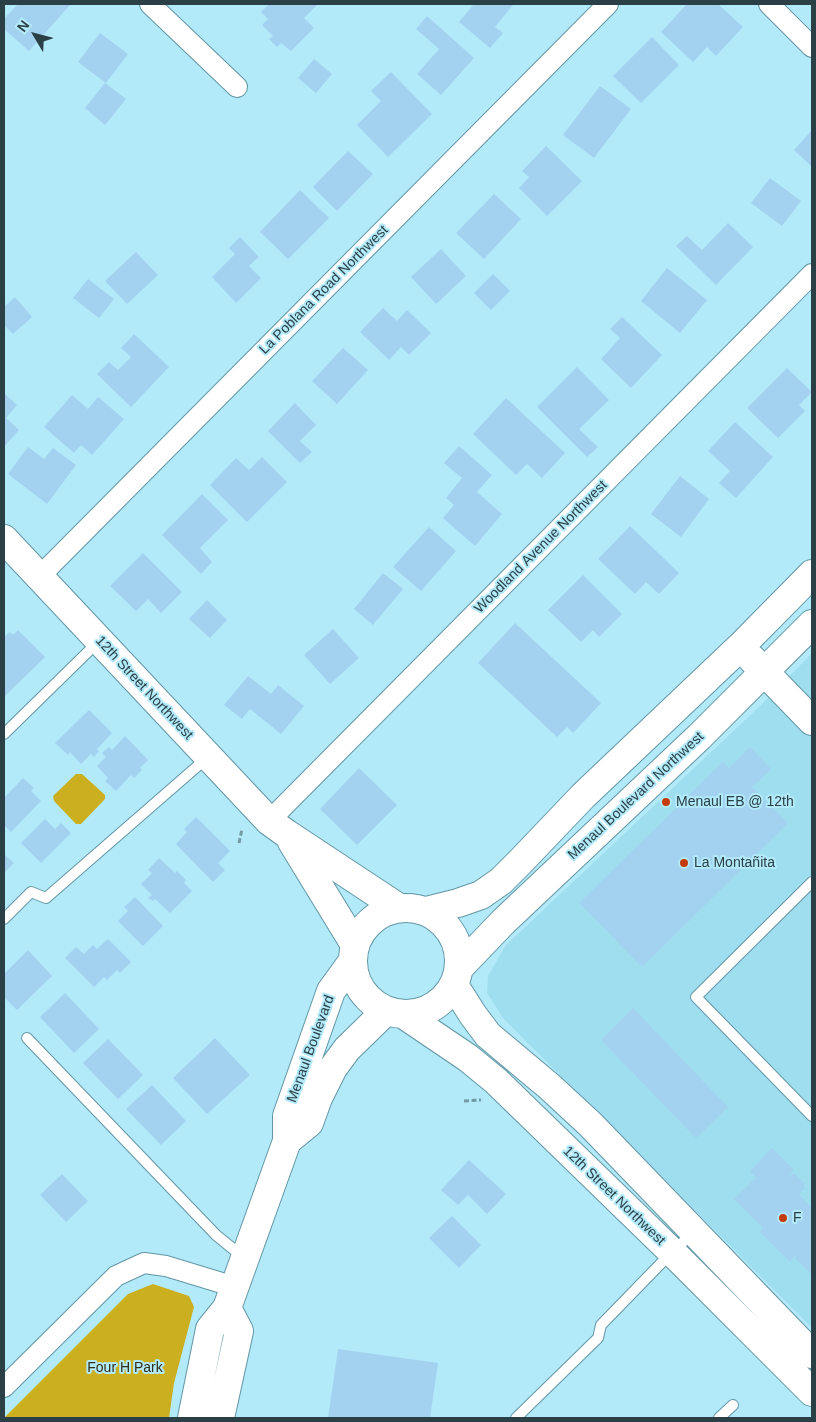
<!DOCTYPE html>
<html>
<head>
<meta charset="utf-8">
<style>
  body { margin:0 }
  #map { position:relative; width:816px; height:1422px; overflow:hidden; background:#b3eaf9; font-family:Helvetica,sans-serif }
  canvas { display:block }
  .frame { position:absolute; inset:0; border:5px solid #2a4046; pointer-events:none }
  .north { position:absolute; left:10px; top:10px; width:50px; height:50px; -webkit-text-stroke:4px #b3eaf9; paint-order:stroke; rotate:307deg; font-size:14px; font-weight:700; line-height:20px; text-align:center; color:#2a4046 }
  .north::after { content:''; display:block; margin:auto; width:18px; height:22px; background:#2a4046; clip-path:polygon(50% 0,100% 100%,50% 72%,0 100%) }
</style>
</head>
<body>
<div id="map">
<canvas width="816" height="1422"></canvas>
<div class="frame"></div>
<div class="north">N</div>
</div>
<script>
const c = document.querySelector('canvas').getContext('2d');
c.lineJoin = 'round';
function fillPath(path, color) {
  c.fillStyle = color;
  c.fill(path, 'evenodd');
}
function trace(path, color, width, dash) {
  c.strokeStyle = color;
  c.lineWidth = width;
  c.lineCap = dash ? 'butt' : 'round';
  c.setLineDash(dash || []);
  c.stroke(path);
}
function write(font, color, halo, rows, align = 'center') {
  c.font = font + ' Helvetica,sans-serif';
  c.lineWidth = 4;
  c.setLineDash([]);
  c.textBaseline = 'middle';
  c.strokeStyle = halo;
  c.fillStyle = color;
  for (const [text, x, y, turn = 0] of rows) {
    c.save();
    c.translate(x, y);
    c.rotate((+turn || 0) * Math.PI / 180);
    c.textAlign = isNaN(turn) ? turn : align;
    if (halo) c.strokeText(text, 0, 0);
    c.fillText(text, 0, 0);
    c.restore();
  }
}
const built = new Path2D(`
  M812,653V1328L503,1018L487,993L488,976L506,945L760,706Z`);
const green = new Path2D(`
  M76,774H82L105,795V799L81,824H76L54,801L53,796Z
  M153,1284L189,1296L194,1307L174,1383L169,1418H4L128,1294Z`);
const building = new Path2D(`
  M18,4H71L29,51L4,29V19Z
  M269,4H318L304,18L314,28L291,51L281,43L277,47L269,39L273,36L262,25L268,19L261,12Z
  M474,4H511L513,5L495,27L503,33L490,48L459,22Z
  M687,4H718L743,27L716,56L707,47L693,62L661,32Z
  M427,16L474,58L441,95L417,74L439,49L416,29Z
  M100,33L128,54L106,83L78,62Z
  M652,37L679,65L641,103L613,76Z
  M314,59L332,74L316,93L298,78Z
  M391,72L432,114L388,157L357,125L381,101L371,91Z
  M105,83L126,99L105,125L85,108Z
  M600,86L631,109L594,158L563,135Z
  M812,130V167L794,150Z
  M546,146L582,181L547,216L519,188L529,177L522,171Z
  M348,151L373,174L337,211L313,187Z
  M770,178L801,201L782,226L751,203Z
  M300,190L329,218L288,259L260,232Z
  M494,194L521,219L484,259L456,233Z
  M728,223L753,247L716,285L676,246L687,236L702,250Z
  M240,237L259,257L249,266L261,278L236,303L212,277L235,254L229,248Z
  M441,249L466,276L436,304L411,277Z
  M136,252L158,275L127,304L105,281Z
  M667,268L707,300L680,333L641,301Z
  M493,274L510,291L491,310L474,293Z
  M88,279L114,299L99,318L73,298Z
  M15,297L32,317L13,334L4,325V307Z
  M383,308L397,321L407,310L431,333L409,355L401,347L389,360L360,332Z
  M622,317L662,355L631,388L601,359L620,338L610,329Z
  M134,334L169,367L131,407L97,374L109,362L118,370L131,357L121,348Z
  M343,348L368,370L337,404L312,381Z
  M577,367L609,400L579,429L598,447L587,457L537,407Z
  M787,368L812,392L799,405L805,411L778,438L747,408Z
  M4,393L17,405L6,418L19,430L4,447Z
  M72,395L88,409L98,397L124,419L92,455L81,445L74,453L44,427Z
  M506,398L565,453L542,478L527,464L516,475L473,434Z
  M295,403L316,425L300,441L312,452L300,463L268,431Z
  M735,422L773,457L736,498L719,483L730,471L708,451Z
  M459,446L492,475L477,492L502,514L475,546L443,518L454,505L446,498L462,478L444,463Z
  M28,447L44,459L53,448L76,465L47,504L8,474Z
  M262,457L287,482L247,522L210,485L236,458L249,470Z
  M680,476L709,499L681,537L651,514Z
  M202,494L228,520L200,548L212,562L201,574L162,535Z
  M630,526L679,573L659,594L646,582L635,594L598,559Z
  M429,527L456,551L421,591L393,567Z
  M143,553L182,592L161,613L148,599L136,611L110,586Z
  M383,573L403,589L373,625L354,609Z
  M583,575L622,614L599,637L593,630L581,642L548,610Z
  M207,600L227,620L210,638L189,619Z
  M515,623L601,703L573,733L567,727L557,737L478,663Z
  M333,629L359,658L330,684L304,655Z
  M18,630L45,657L4,697V637L10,632L13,635Z
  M248,676L271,694L278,685L304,706L281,734L250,709L242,719L224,705Z
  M89,710L112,733L97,749L99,751L94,757L91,754L81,764L70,752L68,755L55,743Z
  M125,736L148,760L140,768L142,770L134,778L131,775L116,791L105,781L108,778L97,766L106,757L102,753L109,747L112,750Z
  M750,747L771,769L752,787L788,823L642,967L579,903L723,762L729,768Z
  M359,768L397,805L357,845L320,809Z
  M23,778L34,788L31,791L41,801L11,832L4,825V798Z
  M196,817L230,851L218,863L225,870L213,882L176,844L187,832L184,829Z
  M45,819L55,829L61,823L71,833L41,863L21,843Z
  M4,854L14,863L4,873Z
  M159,858L175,873L177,871L186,880L184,883L192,891L170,913L155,899L153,901L148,898L152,895L141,884L152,873L148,870Z
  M135,897L163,926L143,946L118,921L128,911L124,907Z
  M108,939L131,962L120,973L117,970L107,980L104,977L94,987L65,958L76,947L84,954L93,945L97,949Z
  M28,950L52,976L17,1010L4,997V974Z
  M65,993L99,1029L74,1053L40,1017Z
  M633,1008L728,1107L696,1138L601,1040Z
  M215,1038L250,1075L207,1114L173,1078Z
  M108,1039L143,1075L118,1099L83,1063Z
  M152,1085L186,1121L161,1145L126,1109Z
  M772,1148L794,1170L789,1175L790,1176L794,1173L805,1184L803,1186L805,1188L799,1194L812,1208V1275L795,1258L796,1257L795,1255L790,1262L760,1232L763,1228L734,1199L756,1178L750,1171Z
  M469,1160L506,1194L487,1214L468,1195L458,1205L441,1190Z
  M62,1174L88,1201L66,1222L40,1195Z
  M452,1216L481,1245L459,1268L429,1238Z
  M338,1349L438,1363L430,1418H328Z`);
const path = new Path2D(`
  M239,843L242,829
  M464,1101L481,1100`);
const lane = new Path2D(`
  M4,734L99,641
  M812,882L696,997L812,1116
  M4,919L31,892L46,898L208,757
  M27,1038L216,1235L243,1257
  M516,1418L598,1338L601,1325L672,1252L694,1232
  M719,1418L733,1405`);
const street = new Path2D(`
  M150,4L237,87
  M769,4L812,47
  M39,577L608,4
  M269,821L812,274
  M4,1387L116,1276L144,1263L166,1266L235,1287`);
const secondary = new Path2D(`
  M4,539L269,821L287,834L399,908
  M752,659L812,721
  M292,842L355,945
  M353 961a53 53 0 1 1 106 0a53 53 0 1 1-106 0Z
  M426,911L458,903L481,895L501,881L522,860L583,796L740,647L812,574
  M459,968L503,922L699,737L812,624
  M454,985L473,1015L488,1035L550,1087L591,1125L812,1354
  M403,1014L468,1058L496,1081L672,1252L812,1392
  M287,1141L309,1123L318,1098L333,1068L347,1049L386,1011
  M192,1418L210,1329L227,1308L287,1141V1116L331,991L352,962
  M220,1418L239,1331L227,1308`);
const markers = [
  [666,802,5,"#c43b0e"],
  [684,863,5,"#c43b0e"],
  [783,1218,5,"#c43b0e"]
];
const streetNames = [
  ["La Poblana Road Northwest",324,290,-45],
  ["Woodland Avenue Northwest",541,547,-45],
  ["12th Street Northwest",144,688,47],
  ["Menaul Boulevard Northwest",636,796,-43],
  ["Menaul Boulevard",311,1049,-70],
  ["12th Street Northwest",614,1196,44]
];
const poiNames = [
  ["Menaul EB @ 12th",676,802],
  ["La Montañita",694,863],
  ["F",793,1218]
];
const parkNames = [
  ["Four H Park",125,1368]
];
fillPath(built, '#9fdeef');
fillPath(green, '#ccaf1f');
fillPath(building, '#a3d2f0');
trace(lane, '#6296a4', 12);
trace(street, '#6296a4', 22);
trace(secondary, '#6296a4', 30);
trace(path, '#739ba6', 3, [5, 2.5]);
trace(lane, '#fff', 10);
trace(street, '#fff', 20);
trace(secondary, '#fff', 28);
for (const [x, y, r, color] of markers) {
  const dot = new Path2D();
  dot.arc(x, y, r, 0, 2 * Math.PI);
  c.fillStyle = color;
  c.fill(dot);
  trace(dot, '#b3eaf9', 2);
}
write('14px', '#2a4046', '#b3eaf9', streetNames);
write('14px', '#2a4046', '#b3eaf9', poiNames, 'left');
write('14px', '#332d16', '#b3eaf9', parkNames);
</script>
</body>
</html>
